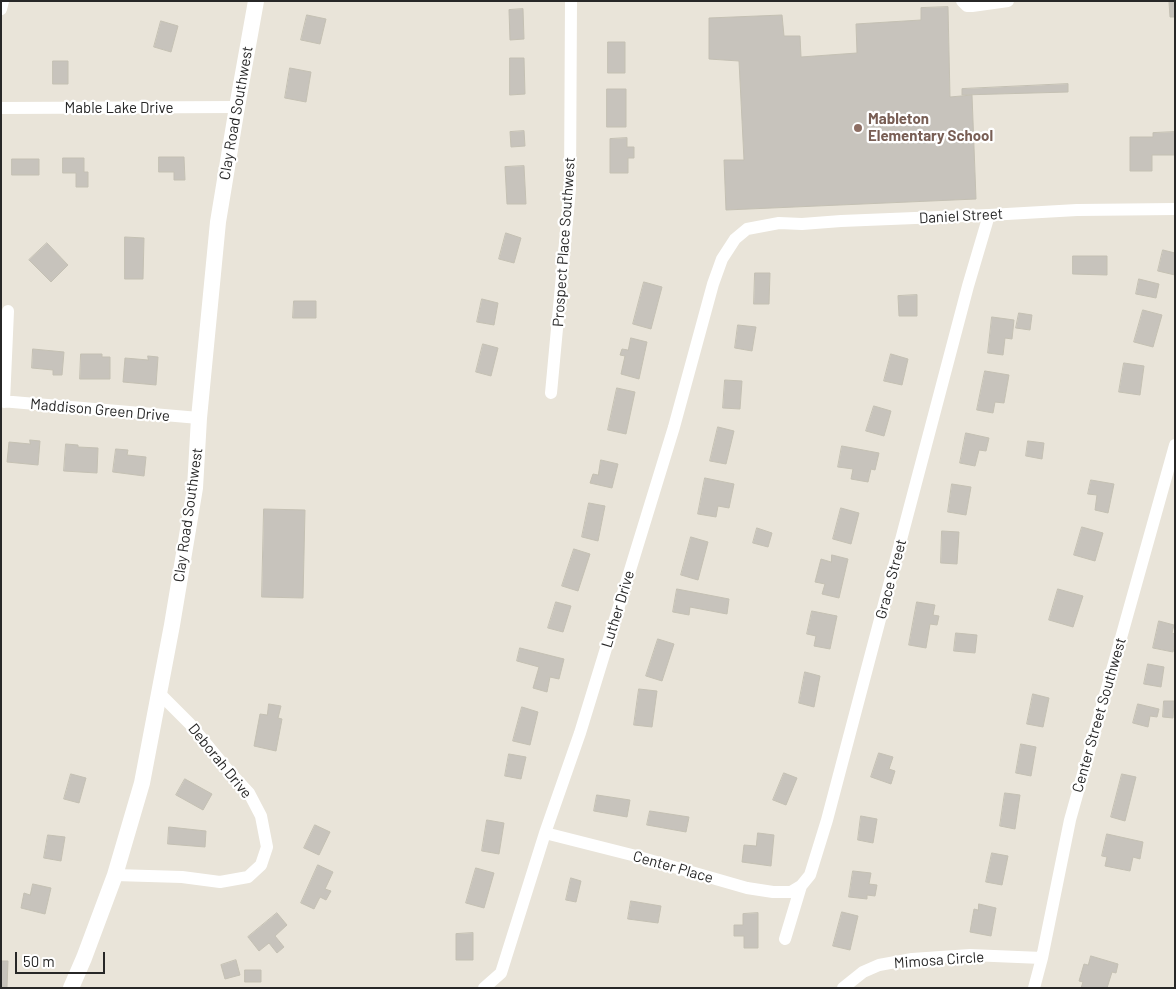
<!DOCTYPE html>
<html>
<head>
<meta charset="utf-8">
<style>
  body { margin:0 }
  #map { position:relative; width:1176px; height:989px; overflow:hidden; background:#e9e4d9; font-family:Barlow,sans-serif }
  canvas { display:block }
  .frame { position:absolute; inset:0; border:2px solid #272727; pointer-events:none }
  .scale { position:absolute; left:15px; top:952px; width:90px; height:22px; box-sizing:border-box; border:2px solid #272727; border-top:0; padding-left:6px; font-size:15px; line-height:18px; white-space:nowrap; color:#272727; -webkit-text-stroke:4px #fff; paint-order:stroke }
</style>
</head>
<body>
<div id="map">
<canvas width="1176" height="989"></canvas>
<div class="frame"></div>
<div class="scale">50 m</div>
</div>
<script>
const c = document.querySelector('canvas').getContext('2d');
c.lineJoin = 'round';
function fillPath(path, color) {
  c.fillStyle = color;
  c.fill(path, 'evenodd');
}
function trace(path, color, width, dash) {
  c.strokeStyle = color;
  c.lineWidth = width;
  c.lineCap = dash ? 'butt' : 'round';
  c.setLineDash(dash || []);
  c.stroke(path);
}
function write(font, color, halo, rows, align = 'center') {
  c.font = font + ' Barlow,sans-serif';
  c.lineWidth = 4.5;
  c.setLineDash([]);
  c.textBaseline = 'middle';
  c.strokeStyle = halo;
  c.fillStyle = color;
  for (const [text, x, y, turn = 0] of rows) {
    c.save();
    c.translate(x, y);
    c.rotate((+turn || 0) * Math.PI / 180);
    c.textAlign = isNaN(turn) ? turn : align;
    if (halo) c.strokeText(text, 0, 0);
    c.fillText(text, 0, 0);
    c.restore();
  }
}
const building = new Path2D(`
  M1175,1V17H1170L1169,2Z
  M948,7L950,97L972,95L976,199L726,210L724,160H744L739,61L709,59V18L782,15L784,36H800L801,57L857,53L856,24L921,20V8Z
  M523,9L524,39L510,40L509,10Z
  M307,15L326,19L320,44L301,40Z
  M161,21L178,26L171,52L154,47Z
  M608,42H625V73H608Z
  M510,58H524L525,94L510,95Z
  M53,61H68V84H53Z
  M290,68L311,72L306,102L285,98Z
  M1068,84V92L962,95V89Z
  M607,89H626V127H607Z
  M524,131L525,146L511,147L510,132Z
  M1175,132V155H1152V171H1130V137H1153V133Z
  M627,138V147H634V158H628V173H610V139Z
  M159,157H184L185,180H174V172H159Z
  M63,158H84V172H88V187H76V173H63Z
  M12,159H39V175H12Z
  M524,166L526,204H507L505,167Z
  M506,233L521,238L514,263L499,259Z
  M125,237L144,238L143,279H125Z
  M47,243L68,265L51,282L29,260Z
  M1163,250L1175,253V275L1158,271Z
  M1073,256H1107V275L1073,274Z
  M755,273H770L769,304H754Z
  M1139,279L1159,284L1156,298L1136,294Z
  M644,282L662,287L651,329L633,324Z
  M917,295V316H899L898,296Z
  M482,299L498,303L494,325L477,322Z
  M294,301H316V318H293Z
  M1143,310L1162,315L1153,347L1134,342Z
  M1019,313L1032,315L1030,330L1016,328Z
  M992,317L1014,320L1012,339L1005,338L1003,355L988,353Z
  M738,325L756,327L752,351L735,348Z
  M631,338L647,342L639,379L621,374L625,356L620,355L622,349L628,350Z
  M483,344L498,348L491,376L476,372Z
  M33,349L64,352L62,375H53V370L32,368Z
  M81,354H102V357H110V379H80Z
  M891,354L908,359L902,385L884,381Z
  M148,356L158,357L156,385L123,382L125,358L148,360Z
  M1124,363L1144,366L1140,395L1119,392Z
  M985,371L1009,375L1004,403L995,402L993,413L977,410Z
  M725,380L742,381L740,409L723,408Z
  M617,388L635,392L626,434L608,430Z
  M874,406L891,411L884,436L866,431Z
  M718,427L734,431L726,464L710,461Z
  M966,433L989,438L986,451L979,450L975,466L960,463Z
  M30,440L40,441L38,465L7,462L9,442L30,444Z
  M1028,441L1044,443L1042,459L1026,456Z
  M66,444L78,445V447L98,448L97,473L64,471Z
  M842,446L879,453L875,470L871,469L868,482L851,479L853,469L838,467Z
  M116,449L128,450L127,455L146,457L144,476L113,472Z
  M601,460L618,464L612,488L590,483L593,474L598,475Z
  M705,478L734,484L729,508L718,506L716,517L698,514Z
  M1091,480L1114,484L1108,513L1095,510L1097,495L1088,494Z
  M952,484L971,487L966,515L948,512Z
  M589,503L605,506L598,541L582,537Z
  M841,508L859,513L851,544L833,539Z
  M264,509L305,510L303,598L262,597Z
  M1082,527L1103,533L1095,561L1074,555Z
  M757,528L772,533L768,547L753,543Z
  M942,531L959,532L957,564L941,563Z
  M691,537L708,542L698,580L681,575Z
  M574,549L590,554L578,591L562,586Z
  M832,555L848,559L839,598L822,594L825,584L815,582L821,559L831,562Z
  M677,589L729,599L727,614L690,607L689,615L673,612Z
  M1058,589L1083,596L1073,627L1049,620Z
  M556,602L571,606L563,632L548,628Z
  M917,602L935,605L933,615L939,616L937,625L930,624L926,648L909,645Z
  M812,611L837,616L830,649L814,646L816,636L807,634Z
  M1159,621L1174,625L1172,633L1175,634V642L1173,652L1153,648Z
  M956,633L977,635L975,653L954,651Z
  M658,639L674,644L662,681L646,676Z
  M520,648L564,659L559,679L550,677L547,692L533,688L539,667L517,661Z
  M1148,664L1164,667L1161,687L1144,684Z
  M805,672L820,676L814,707L799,703Z
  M639,689L657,691L652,727L634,725Z
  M1033,694L1049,698L1043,727L1027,724Z
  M1164,701H1174L1173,718L1163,717Z
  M269,704L281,706L278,718L282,719L276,751L254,746L260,714L267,715Z
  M1138,704L1159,709L1157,717L1150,716L1148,727L1133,723Z
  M522,707L538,712L530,745L513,741Z
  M1021,744L1036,747L1031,776L1016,773Z
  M879,753L893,757L889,769L895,771L891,784L871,777Z
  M509,754L526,757L521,779L505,776Z
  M784,773L797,778L786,805L773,800Z
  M71,774L86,778L79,803L64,799Z
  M1122,774L1136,777L1125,821L1111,817Z
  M185,779L212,794L203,810L176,795Z
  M1005,793L1020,795L1015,829L1000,826Z
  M597,795L630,800L627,817L594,811Z
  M650,811L689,817L686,832L647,825Z
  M861,816L877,819L873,843L858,840Z
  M487,820L504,823L499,854L482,851Z
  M315,825L330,832L319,855L304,848Z
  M169,827L206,831L205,847L168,844Z
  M758,833L774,835L771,866L742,862L744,845L756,846Z
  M1107,834L1143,842L1140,859L1133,857L1130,871L1105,866L1107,857L1102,856Z
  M48,835L65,837L61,861L44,858Z
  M992,853L1008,856L1002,885L986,882Z
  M318,865L333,872L325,889L331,891L326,900L320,897L314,909L301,903Z
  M476,868L494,873L484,908L466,903Z
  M853,871L871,873L869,884L877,885L875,896L867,895V899L849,897Z
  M571,878L581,881L576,902L566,900Z
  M33,884L51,888L45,914L21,908L24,893L30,895Z
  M631,901L661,906L658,923L628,919Z
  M979,904L996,908L991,936L970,932L974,909L978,910Z
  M842,912L858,916L850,950L833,946Z
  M277,913L287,925L275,936L284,947L277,953L269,943L259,951L248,937Z
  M758,913V948H744V936H734V925H743V914Z
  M473,933V960H456V934Z
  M1091,956L1118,964L1116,973L1112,972L1107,988H1081L1083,982L1079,981L1084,964L1088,965Z
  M236,960L240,975L225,979L221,965Z
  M1,961H8L7,987H1Z
  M245,970H261V982H245Z`);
const minor = new Path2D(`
  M962,1L967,6H972L1008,1
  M1,9L3,1
  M1,108L237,107
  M551,393L570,189L571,1
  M1,401L199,418
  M4,402L8,311
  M545,833L632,855L747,888L773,892H791L801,886
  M115,875L182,877L220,882L248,877L261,865L267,847L261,816L249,793L227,769L190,724L159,693
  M785,939L801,886L810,875L827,820L968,286L989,215
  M484,988L501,973L545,833L580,733L674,427L713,284L722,259L735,239L747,229L779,223L802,224L841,221L989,215L1077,210L1175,209
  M843,988L863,972L879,965L912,959L970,955L1042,958
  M1034,988L1042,958L1070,820L1175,445`);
const tertiary = new Path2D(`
  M71,988L84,958L115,875L142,783L172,625L195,488L199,418L218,222L237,107L256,1`);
const markers = [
  [858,128,5,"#8d6e63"]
];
const streetNames = [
  ["Mable Lake Drive",119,108],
  ["Clay Road Southwest",236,113,-80],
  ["Daniel Street",961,216,-3],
  ["Prospect Place Southwest",564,242,-86],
  ["Maddison Green Drive",100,410,5],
  ["Clay Road Southwest",188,515,-82],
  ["Grace Street",891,579,-75],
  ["Luther Drive",618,609,-73],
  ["Center Street Southwest",1099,715,-74],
  ["Deborah Drive",220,761,51],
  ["Center Place",673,867,16],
  ["Mimosa Circle",939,960,-4]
];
const educationNames = [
  ["Mableton",868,119],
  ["Elementary School",868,136]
];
fillPath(building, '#c7c3bc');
trace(building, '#c4c0b3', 1);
trace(minor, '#fff', 12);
trace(tertiary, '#fff', 16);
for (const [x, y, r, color] of markers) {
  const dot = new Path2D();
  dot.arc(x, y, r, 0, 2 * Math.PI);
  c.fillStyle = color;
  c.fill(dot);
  trace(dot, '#fff', 2);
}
write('15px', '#272727', '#fff', streetNames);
write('bold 15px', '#785e54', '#fff', educationNames, 'left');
</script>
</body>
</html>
